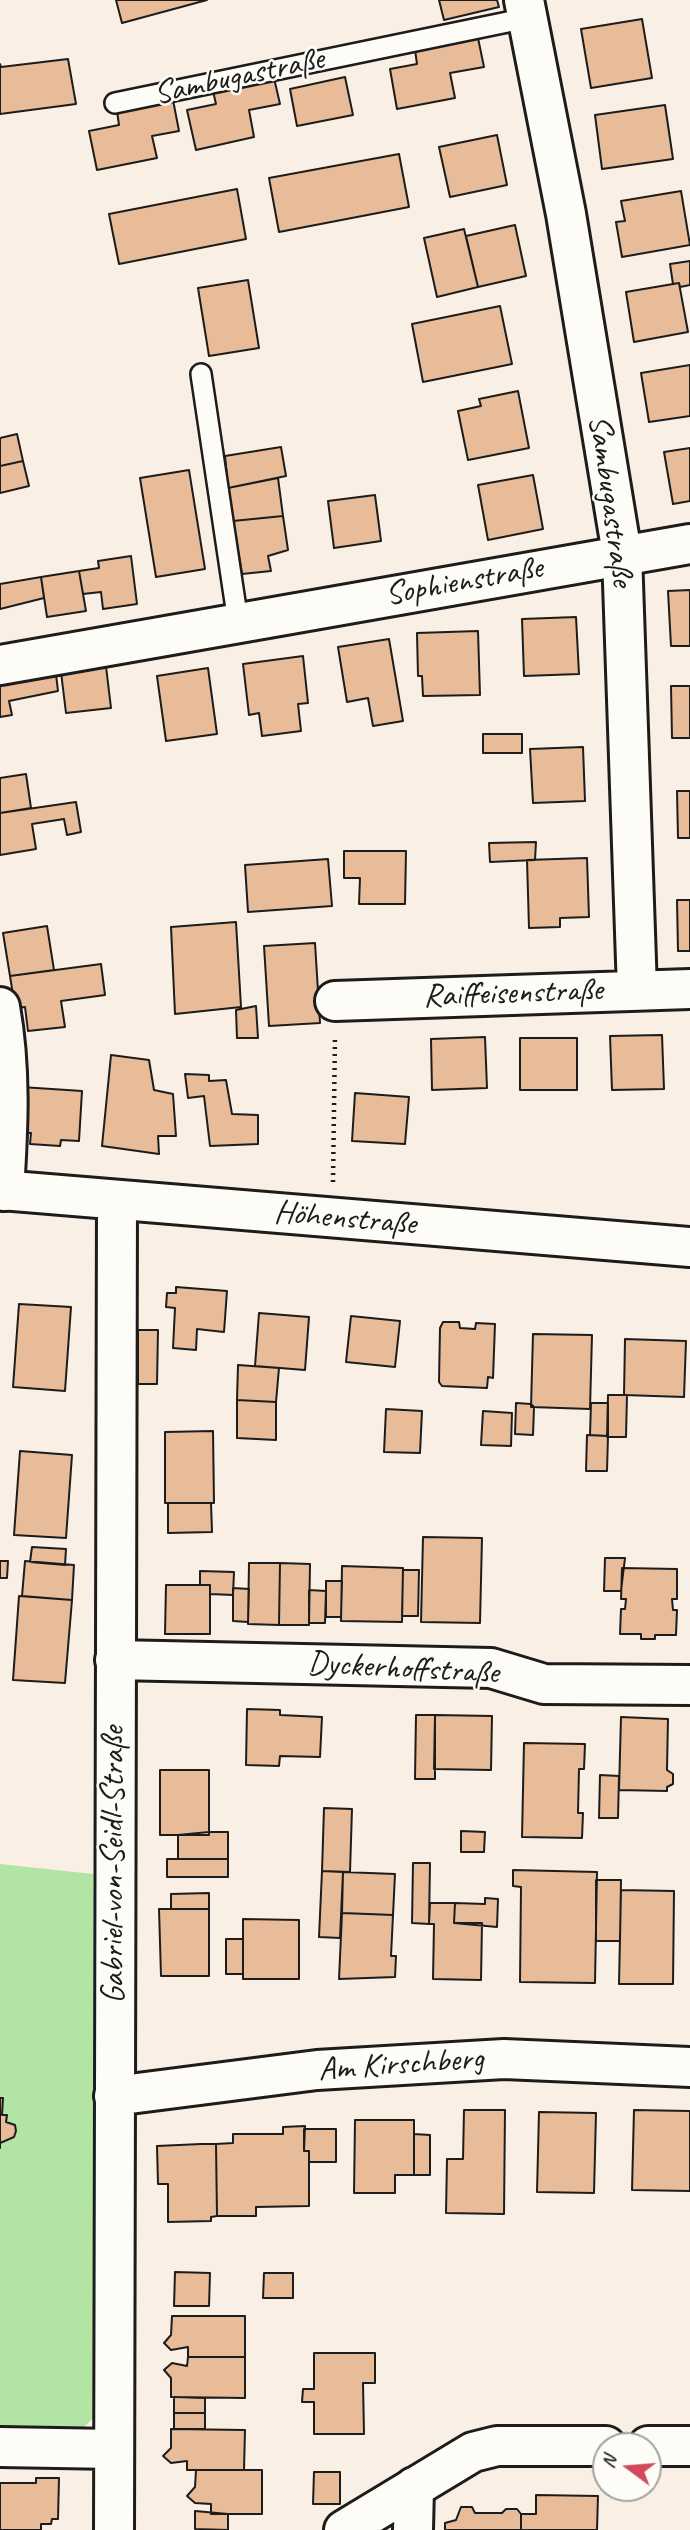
<!DOCTYPE html>
<html>
<head>
<meta charset="utf-8">
<style>
  body { margin:0 }
  #map { position:relative; width:690px; height:2530px; overflow:hidden; background:#f9efe4; font-family:Caveat,sans-serif }
  canvas { display:block }
  .north { position:absolute; left:592px; top:2432px; width:70px; height:70px; box-sizing:border-box; background:#fdfcf7; border:2px solid #a3a29f; border-radius:50%; rotate:286deg; font-size:19px; font-weight:700; line-height:28px; text-align:center; color:#1c1c1c }
  .north::after { content:''; display:block; margin:auto; width:24px; height:32px; background:#d1495b; clip-path:polygon(50% 0,100% 100%,50% 72%,0 100%) }
</style>
</head>
<body>
<div id="map">
<canvas width="690" height="2530"></canvas>
<div class="north">N</div>
</div>
<script>
const c = document.querySelector('canvas').getContext('2d');
c.lineJoin = 'round';
function fillPath(path, color) {
  c.fillStyle = color;
  c.fill(path, 'evenodd');
}
function trace(path, color, width, dash) {
  c.strokeStyle = color;
  c.lineWidth = width;
  c.lineCap = dash ? 'butt' : 'round';
  c.setLineDash(dash || []);
  c.stroke(path);
}
function write(font, color, halo, rows, align = 'center') {
  c.font = font + ' Caveat,sans-serif';
  c.lineWidth = 5;
  c.setLineDash([]);
  c.textBaseline = 'middle';
  c.strokeStyle = halo;
  c.fillStyle = color;
  for (const [text, x, y, turn = 0] of rows) {
    c.save();
    c.translate(x, y);
    c.rotate((+turn || 0) * Math.PI / 180);
    c.textAlign = isNaN(turn) ? turn : align;
    if (halo) c.strokeText(text, 0, 0);
    c.fillText(text, 0, 0);
    c.restore();
  }
}
const green = new Path2D(`
  M0,1864L93,1874L94,2417L72,2439L0,2437Z`);
const building = new Path2D(`
  M116,0H207L122,23Z
  M439,0H497L499,7L444,20Z
  M642,19L652,78L591,88L581,29Z
  M478,38L484,67L450,73L455,98L397,109L390,69L417,64L415,50Z
  M68,59L76,104L0,114V64L1,67Z
  M345,77L353,115L297,126L290,89Z
  M274,78L280,104L249,110L254,137L196,150L187,110L216,104L213,91Z
  M173,100L179,131L152,136L157,158L97,170L89,131L119,125L117,111Z
  M665,105L673,159L602,169L595,115Z
  M497,135L507,185L450,197L439,147Z
  M399,154L409,207L279,232L269,178Z
  M237,189L246,239L119,264L109,214Z
  M681,191L690,245L622,257L616,222L625,221L621,201Z
  M515,225L526,276L478,287L466,236Z
  M464,229L478,287L437,297L424,238Z
  M690,261V285L680,287L679,283L673,284L670,264Z
  M248,280L259,348L209,356L198,288Z
  M679,283L688,332L634,342L626,292Z
  M500,306L512,364L423,382L412,324Z
  M690,365V416L649,422L641,373Z
  M518,391L529,448L468,460L458,411L481,406L479,399Z
  M17,434L23,461L0,466V438Z
  M281,447L286,476L228,488L225,456Z
  M690,448V501L673,504L664,452Z
  M23,461L29,486L0,493V466Z
  M189,470L205,569L156,577L140,478Z
  M533,475L543,529L488,540L478,485Z
  M278,478L283,516L233,521L228,488Z
  M375,495L381,541L334,548L328,501Z
  M283,516L288,550L268,556L271,571L242,574L233,521Z
  M131,556L137,604L103,609L101,592L83,594L79,571L99,568L98,561Z
  M79,571L86,611L47,617L41,577Z
  M41,577L44,598L0,609V584Z
  M690,590V646H671L668,591Z
  M576,617L579,674L524,676L522,619Z
  M478,631L480,695L423,696L422,676H418L417,633Z
  M389,639L403,721L373,726L368,698L347,702L338,647Z
  M303,656L308,703L298,704L301,731L262,736L259,713L249,715L243,664Z
  M105,658L111,708L66,713L60,664Z
  M55,666L58,691L9,701L12,715L0,717V677Z
  M208,668L217,734L166,741L157,676Z
  M671,686H690V738H672Z
  M483,734H522V753H483Z
  M583,747L585,801L533,803L530,749Z
  M26,774L31,808L0,813V778Z
  M677,791H690V838H678Z
  M76,802L81,832L67,835L64,819L32,824L36,849L0,855V813Z
  M536,842L535,860L490,862L489,843Z
  M344,851H406L405,904H359L360,878H344Z
  M587,858L589,917L560,918V927L529,928L527,860Z
  M328,859L332,906L248,912L245,865Z
  M677,900H690V951H678Z
  M236,922L241,1007L175,1014L171,927Z
  M47,926L54,970L10,976L3,933Z
  M315,943L320,1023L269,1026L264,946Z
  M101,964L105,995L61,1001L65,1027L28,1031L25,1007L15,1008L10,976Z
  M256,1006L258,1038H237L236,1010Z
  M662,1035L664,1089L612,1090L610,1036Z
  M485,1037L487,1088L432,1090L431,1039Z
  M520,1038H577V1090H520Z
  M111,1055L149,1060L154,1090L173,1094L176,1136H158L159,1154L102,1146Z
  M185,1074L209,1075V1081L226,1080L232,1114L258,1115V1144L210,1146L204,1096L188,1098Z
  M21,1087L82,1091L79,1141L61,1140L60,1146L30,1144L31,1133H18Z
  M355,1093L409,1097L405,1144L352,1141Z
  M176,1287L227,1291L224,1332L197,1329L196,1350L173,1348L175,1308L166,1307L167,1293H176Z
  M19,1304L71,1307L65,1391L13,1387Z
  M259,1313L309,1317L305,1370L255,1366Z
  M351,1316L400,1321L395,1367L346,1362Z
  M443,1322H459L460,1328L475,1329L476,1323L495,1324L493,1378L488,1377L487,1388L442,1386L439,1382L440,1328Z
  M138,1330H158L157,1384H138Z
  M533,1334L592,1335L590,1409L531,1407Z
  M625,1339L686,1341L684,1397L624,1395Z
  M238,1365L279,1368L276,1402L237,1400Z
  M608,1395H627L626,1437H607Z
  M237,1400L276,1402V1440L237,1438Z
  M516,1403L531,1404L534,1407L533,1435L515,1434Z
  M591,1403H608V1436L590,1435Z
  M386,1409L422,1411L420,1453L384,1452Z
  M483,1411L512,1413L511,1446L481,1445Z
  M213,1431L214,1503H165V1432Z
  M587,1435L608,1436L607,1471H586Z
  M20,1451L72,1455L66,1538L14,1535Z
  M168,1503H211L212,1532L168,1533Z
  M423,1537L482,1538L480,1623L421,1622Z
  M32,1547L66,1549L65,1565L30,1562Z
  M605,1558H625L621,1591H604Z
  M0,1561H8L7,1578H0Z
  M25,1561L74,1565L72,1600L22,1596Z
  M249,1563H280L279,1625L248,1624Z
  M280,1563L310,1564L309,1625H279Z
  M342,1566L403,1568L402,1622L341,1621Z
  M622,1568L677,1569V1599H672L673,1610H677L676,1635H655V1639H641V1634H620L621,1609H625L626,1599H621Z
  M403,1570H419L418,1616H402Z
  M200,1571L234,1572L233,1595L210,1594V1585H200Z
  M326,1581H342L341,1617H326Z
  M166,1585H210V1634H165Z
  M233,1588L249,1589L248,1622L233,1621Z
  M309,1590L326,1591L325,1623H309Z
  M19,1596L72,1600L65,1683L13,1680Z
  M247,1709L280,1710V1715L322,1717L320,1757L280,1756L279,1766L246,1765Z
  M416,1715H435V1779H415Z
  M435,1715L492,1716L491,1770L434,1769Z
  M621,1717L668,1719L667,1770L673,1774V1784L667,1787V1791L619,1790Z
  M524,1743L585,1744L584,1769H579L578,1813H583L582,1838L522,1837Z
  M160,1770H209V1835H160Z
  M600,1775L619,1776L618,1818H599Z
  M324,1808L352,1809L350,1872L322,1871Z
  M461,1831L485,1832L484,1852H461Z
  M209,1832H228V1859H178V1835Z
  M167,1859H228V1877H167Z
  M413,1863H430L429,1924L412,1923Z
  M513,1870L597,1872L595,1983L520,1982L521,1887L513,1886Z
  M322,1871L343,1872L340,1938L319,1937Z
  M343,1872L395,1874L393,1915L342,1913Z
  M596,1880H621L620,1941H596Z
  M621,1890L674,1891L673,1984H619Z
  M209,1893V1909H171V1894Z
  M485,1898L498,1899L497,1927L454,1923L455,1903L485,1904Z
  M430,1903H455L454,1923H482L481,1980L433,1979L434,1924H429Z
  M159,1909H209V1976H161Z
  M342,1913L393,1915L391,1956H396L395,1977L339,1979Z
  M243,1919L299,1920V1979H243Z
  M226,1939H243V1974H226Z
  M0,2098H3L2,2115H7L6,2122L15,2125L16,2131L14,2137L0,2143V2148Z
  M464,2110H505L504,2214L446,2213L447,2159H463Z
  M634,2110L690,2111V2191L632,2190Z
  M539,2112L596,2113L594,2193L537,2192Z
  M355,2120H414V2175H395V2193H354Z
  M305,2126L304,2151H309V2206L256,2207V2216H217L216,2144L233,2143V2134H283V2127Z
  M304,2129H336V2162H309V2151H304Z
  M414,2134L430,2135V2175H414Z
  M201,2144H216L217,2216L211,2217V2221L168,2222V2184H158L157,2146Z
  M175,2272L210,2273L209,2306H174Z
  M264,2273H293V2298H263Z
  M172,2316H245V2357H188V2347L171,2350L164,2343L171,2335Z
  M314,2353H375V2383H363L364,2434H314V2402H302L303,2389H314Z
  M188,2357H245V2398L171,2397V2378L164,2370L172,2363L187,2366Z
  M174,2397L205,2398V2413H174Z
  M174,2413H205V2429H174Z
  M171,2429L245,2430L244,2470H187V2461L171,2463L163,2456L171,2448Z
  M196,2470H262V2514H211V2504L195,2503L187,2496L195,2487Z
  M314,2472H340V2504H313Z
  M36,2478H59L58,2519H52L51,2524H41V2530H0V2483H36Z
  M536,2495L598,2496L597,2530H521V2514H536Z
  M461,2507H472L475,2513H502L506,2509H517L521,2514V2530H445V2523L456,2520Z
  M195,2511L228,2514V2530L195,2529Z`);
const path = new Path2D(`
  M333,1182L335,1037`);
const lane = new Path2D(`
  M115,103L527,18
  M201,374L238,622`);
const street = new Path2D(`
  M524,0L566,214L622,554L637,990
  M0,665L690,544
  M335,1001L690,989
  M0,1007C11,1069 8,1128 4,1191
  M115,1660L491,1668L544,1684L690,1685
  M114,2096L317,2070L504,2059L690,2067
  M648,2446H690
  M0,2447L114,2449
  M114,2530L117,1200
  M344,2530L473,2452L497,2446H606
  M413,2530L414,2487`);
const secondary = new Path2D(`
  M0,1190L690,1247`);
const streetNames = [
  ["Sambugastraße",239,77,-12],
  ["Sambugastraße",610,501,82],
  ["Sophienstraße",464,582,-10],
  ["Raiffeisenstraße",513,994,-2],
  ["Höhenstraße",345,1219,5],
  ["Dyckerhoffstraße",403,1669,3],
  ["Gabriel-von-Seidl-Straße",114,1865,-90],
  ["Am Kirschberg",401,2065,-4]
];
fillPath(green, '#b2e4a4');
fillPath(building, '#e9bc99');
trace(building, '#1c1c1c', 2);
trace(lane, '#1c1c1c', 24);
trace(street, '#1c1c1c', 44);
trace(secondary, '#1c1c1c', 44);
trace(path, '#1c1c1c', 4.5, [2, 5]);
trace(lane, '#fdfcf7', 19);
trace(street, '#fdfcf7', 38);
trace(secondary, '#fdfcf7', 38);
write('33px', '#1c1c1c', '#fdfcf7', streetNames);
</script>
</body>
</html>
